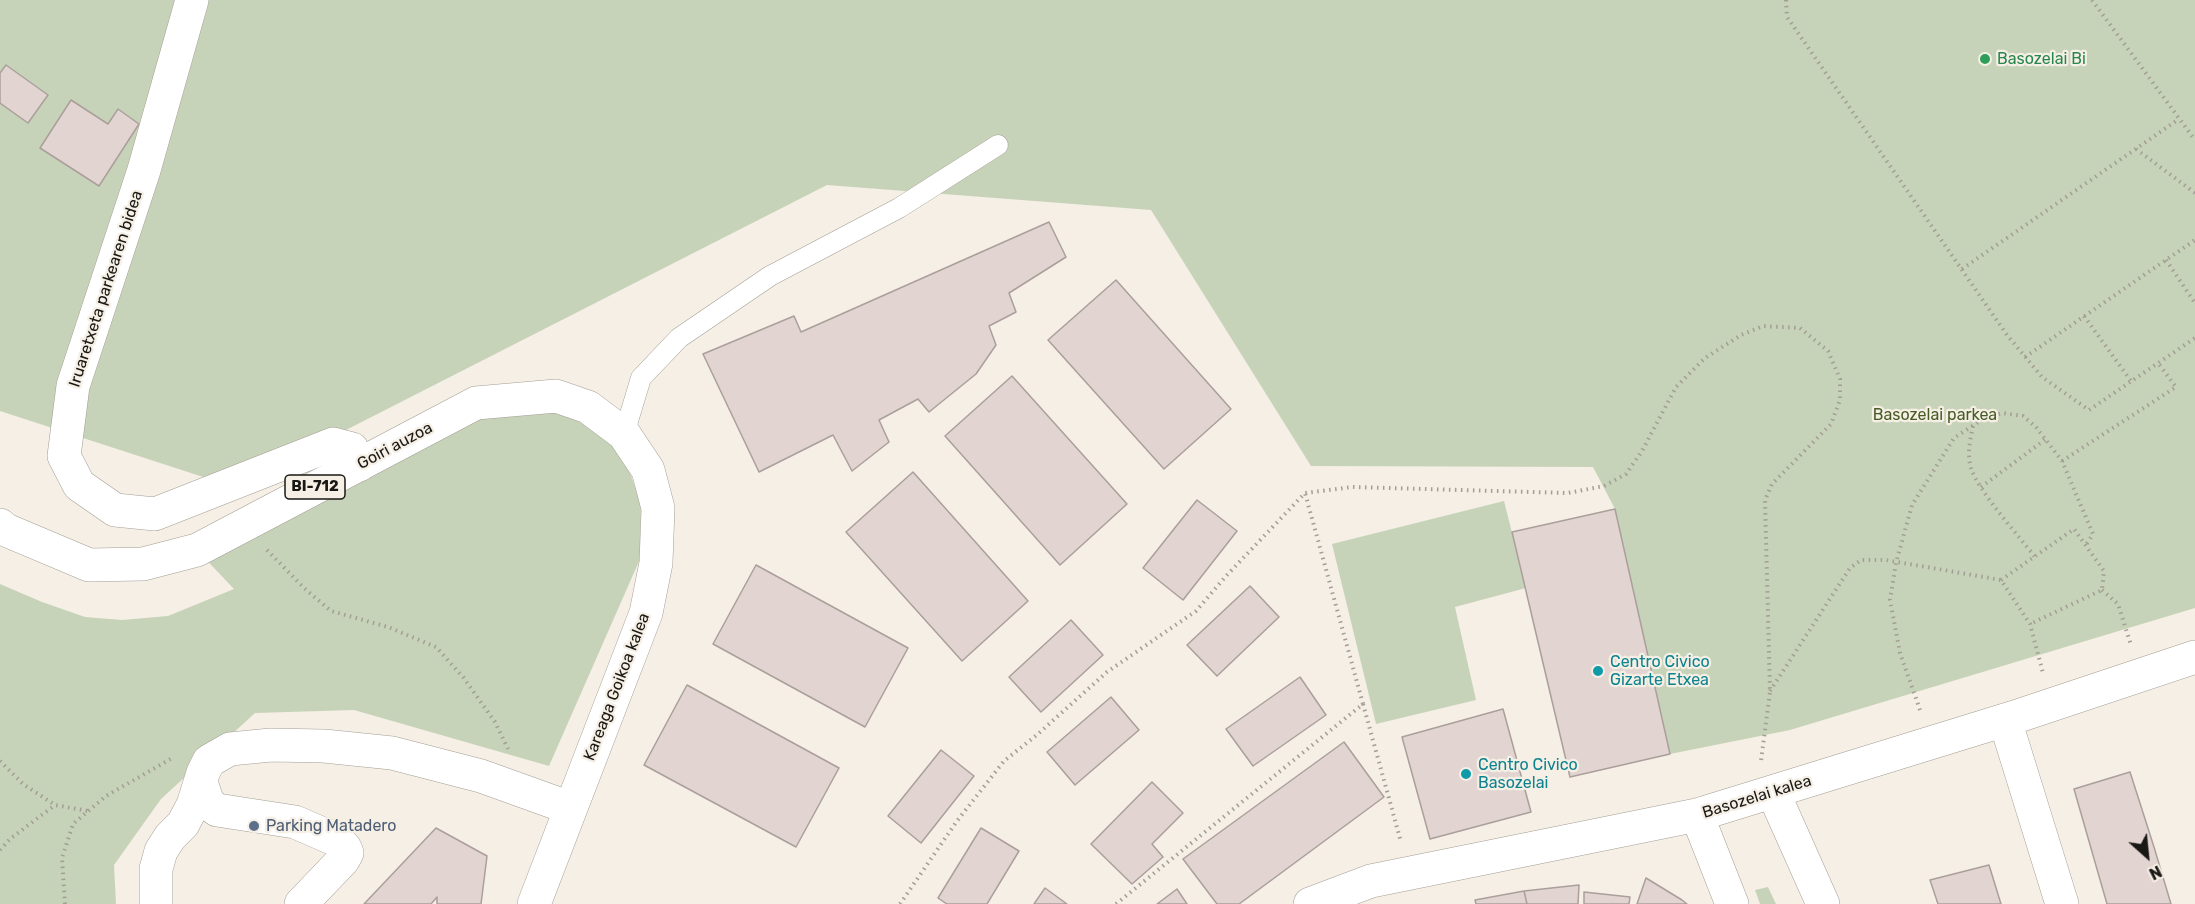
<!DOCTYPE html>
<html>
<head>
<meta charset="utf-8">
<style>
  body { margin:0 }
  #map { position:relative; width:2195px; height:904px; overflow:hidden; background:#f5efe5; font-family:Rubik,sans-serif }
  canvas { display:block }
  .north { position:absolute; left:2117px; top:826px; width:60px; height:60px; -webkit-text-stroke:4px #f5efe5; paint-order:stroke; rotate:153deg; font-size:16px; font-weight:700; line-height:24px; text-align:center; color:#1a1815 }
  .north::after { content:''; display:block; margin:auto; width:21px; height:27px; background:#1a1815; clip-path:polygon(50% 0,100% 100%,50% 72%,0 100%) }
</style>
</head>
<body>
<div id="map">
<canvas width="2195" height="904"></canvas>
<div class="north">N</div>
</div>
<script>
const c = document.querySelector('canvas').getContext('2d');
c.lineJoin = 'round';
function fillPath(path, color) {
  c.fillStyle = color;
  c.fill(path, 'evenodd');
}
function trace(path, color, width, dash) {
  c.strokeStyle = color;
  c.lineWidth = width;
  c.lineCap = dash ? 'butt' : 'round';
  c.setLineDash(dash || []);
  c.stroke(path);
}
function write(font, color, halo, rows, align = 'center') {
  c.font = font + ' Rubik,sans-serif';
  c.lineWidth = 4.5;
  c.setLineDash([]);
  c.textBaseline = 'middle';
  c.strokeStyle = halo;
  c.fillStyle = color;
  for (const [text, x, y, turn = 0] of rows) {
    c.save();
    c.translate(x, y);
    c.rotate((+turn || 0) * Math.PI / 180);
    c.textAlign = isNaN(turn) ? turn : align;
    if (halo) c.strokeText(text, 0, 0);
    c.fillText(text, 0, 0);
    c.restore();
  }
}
const green = new Path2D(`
  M0,0H2195V608L1790,730L1670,754L1615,509L1593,467L1311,466L1151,210L827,185L234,487L0,411Z
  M537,406L595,421L623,454L641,503L640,559L549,766L354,710L255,713L161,799L114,865L116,904H0V584L42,602L85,617L122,620L168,616L234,589L197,550L463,412Z
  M1504,501L1526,588L1455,607L1476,700L1376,724L1332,544Z
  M1768,887L1776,904H1760L1755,890Z`);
const building = new Path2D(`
  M6,65L48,95L28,123L0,103V73Z
  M71,100L108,124L118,109L139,124L99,186L40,148Z
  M1049,222L1066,257L1009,293L1016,312L989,326L996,345L976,374L929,412L918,399L879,420L889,442L852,471L833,435L759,472L703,354L794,316L801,332Z
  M1116,280L1231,409L1164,469L1048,340Z
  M1012,376L1127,504L1060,565L945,436Z
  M913,472L1028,601L962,661L846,532Z
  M1197,500L1237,531L1183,600L1143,568Z
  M1615,509L1670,754L1570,777L1512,532Z
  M756,565L908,648L865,727L713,644Z
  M1250,586L1279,617L1217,676L1187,645Z
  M1071,620L1103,655L1041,712L1009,677Z
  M1300,677L1326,715L1253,766L1226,729Z
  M687,685L839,768L796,847L644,765Z
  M1111,697L1139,730L1075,785L1047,752Z
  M1503,709L1531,812L1430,839L1402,737Z
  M1344,742L1384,797L1239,904H1217L1183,859Z
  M941,750L974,776L921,843L888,816Z
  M2130,772L2154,847L2171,904H2107L2074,789Z
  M1152,782L1183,813L1152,844L1163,857L1132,884L1091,844Z
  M436,828L487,856L481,904H437V897L431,904H364Z
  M981,828L1019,851L987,904H947L938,898Z
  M1989,865L2001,904H1938L1930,880Z
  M1646,878L1682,900L1687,904H1637Z
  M1579,885L1578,904H1527L1524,891Z
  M1045,888L1067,904H1034Z
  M1177,889L1187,904H1157Z
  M1524,891L1527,904H1476L1475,900Z
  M1584,892L1630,897L1629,904H1584Z`);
const path = new Path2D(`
  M1786,0L1787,17L2007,335L2042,377L2089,410L2195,338
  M2092,0L2195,140
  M2136,149L2195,193
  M2166,260L2195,303
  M1962,269L2179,119
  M2084,316L2131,381
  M2025,357L2195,240
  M1973,426C1970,440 1967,454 1971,468C1978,491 2019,536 2035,557
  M2062,461L2176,387L2158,363
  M1981,487L2046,439
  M267,550L304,588L331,611L388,627L436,647L463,677L495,722L508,749
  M2001,580L2074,529L2104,571L2102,590L2030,624
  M2102,590L2118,604L2131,645
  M1770,691L1850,568L1861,560H1886L2001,580L2030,624L2043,673
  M1363,704L1401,842
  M1920,710L1900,653L1890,600L1896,563L1912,505L1954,438L1983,419L2002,413L2023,416L2036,427L2062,461L2093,534L2086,545
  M0,761L23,784L55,805L88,811
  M0,850L10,839L55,805
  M65,904L62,858L73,824L106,796L174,757
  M900,904L957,821L1004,761L1038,734L1107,672L1196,611L1227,575L1305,493L1352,487L1568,493L1604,486L1626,474L1642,451L1676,387L1705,358L1741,335L1763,326L1800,328L1828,351L1840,379V400L1831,424L1772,484L1765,500L1770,692L1761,761
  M1116,904L1363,704L1305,493`);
const lane = new Path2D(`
  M624,434L641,378L679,338L770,276L899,208L998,145`);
const street = new Path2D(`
  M192,0L144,170L73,386L64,456L79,485L115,510L155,514L333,444L352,449L359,465
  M2005,720L2062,904
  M201,782L208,803L217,810L295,822L339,841L345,848L347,853L343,860L301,904
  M1773,792L1823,904
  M1697,815L1732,904
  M156,904V869L161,851L170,837L183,824L193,805L203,773L209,761L230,749L271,745L324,746L392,753L481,776L570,808
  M1310,904L1371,881L1697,815L2021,715L2195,657`);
const primary = new Path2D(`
  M0,525L6,530L89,565L143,564L197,550L476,403L556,396L588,407L624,434L648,470L658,508L656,563L646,613L534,904`);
const markers = [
  [1985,59,6,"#2e9e5b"],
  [1598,671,6,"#0f9aa8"],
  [1466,774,6,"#0f9aa8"],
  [254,826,6,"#5c6f8a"]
];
const shields = [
  [315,487,60]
];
const shieldNames = [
  ["BI-712",315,487]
];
const leisureNames = [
  ["Basozelai Bi",1997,59]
];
const streetNames = [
  ["Iruaretxeta parkearen bidea",106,289,-72],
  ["Goiri auzoa",395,446,-28],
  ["Kareaga Goikoa kalea",617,687,-69],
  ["Basozelai kalea",1757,797,-17]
];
const parkNames = [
  ["Basozelai parkea",1935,415]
];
const cultureNames = [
  ["Centro Civico",1610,662],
  ["Gizarte Etxea",1610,680],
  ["Centro Civico",1478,765],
  ["Basozelai",1478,783]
];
const serviceNames = [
  ["Parking Matadero",266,826]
];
fillPath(green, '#c7d3b8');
fillPath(building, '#e2d5d1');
trace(building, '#ab9f9c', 1.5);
trace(lane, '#a49e95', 21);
trace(street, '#a49e95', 34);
trace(primary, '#a49e95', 34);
trace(path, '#a29e96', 4, [1.5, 4.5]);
trace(lane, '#fff', 20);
trace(street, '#fff', 33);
trace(primary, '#fff', 33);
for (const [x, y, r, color] of markers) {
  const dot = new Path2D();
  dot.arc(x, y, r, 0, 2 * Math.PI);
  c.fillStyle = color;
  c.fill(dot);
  trace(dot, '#f5efe5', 2);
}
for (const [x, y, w] of shields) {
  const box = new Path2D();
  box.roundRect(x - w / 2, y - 12, w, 24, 4.5);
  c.fillStyle = '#f5efe5';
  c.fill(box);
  trace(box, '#1a1815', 1.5);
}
write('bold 15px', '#1a1815', null, shieldNames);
write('16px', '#27864d', '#f5efe5', leisureNames, 'left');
write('16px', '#1a1815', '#f5efe5', streetNames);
write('16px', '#475c25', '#f5efe5', parkNames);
write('16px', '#0d838f', '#f5efe5', cultureNames, 'left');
write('16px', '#4e5e75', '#f5efe5', serviceNames, 'left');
</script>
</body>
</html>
